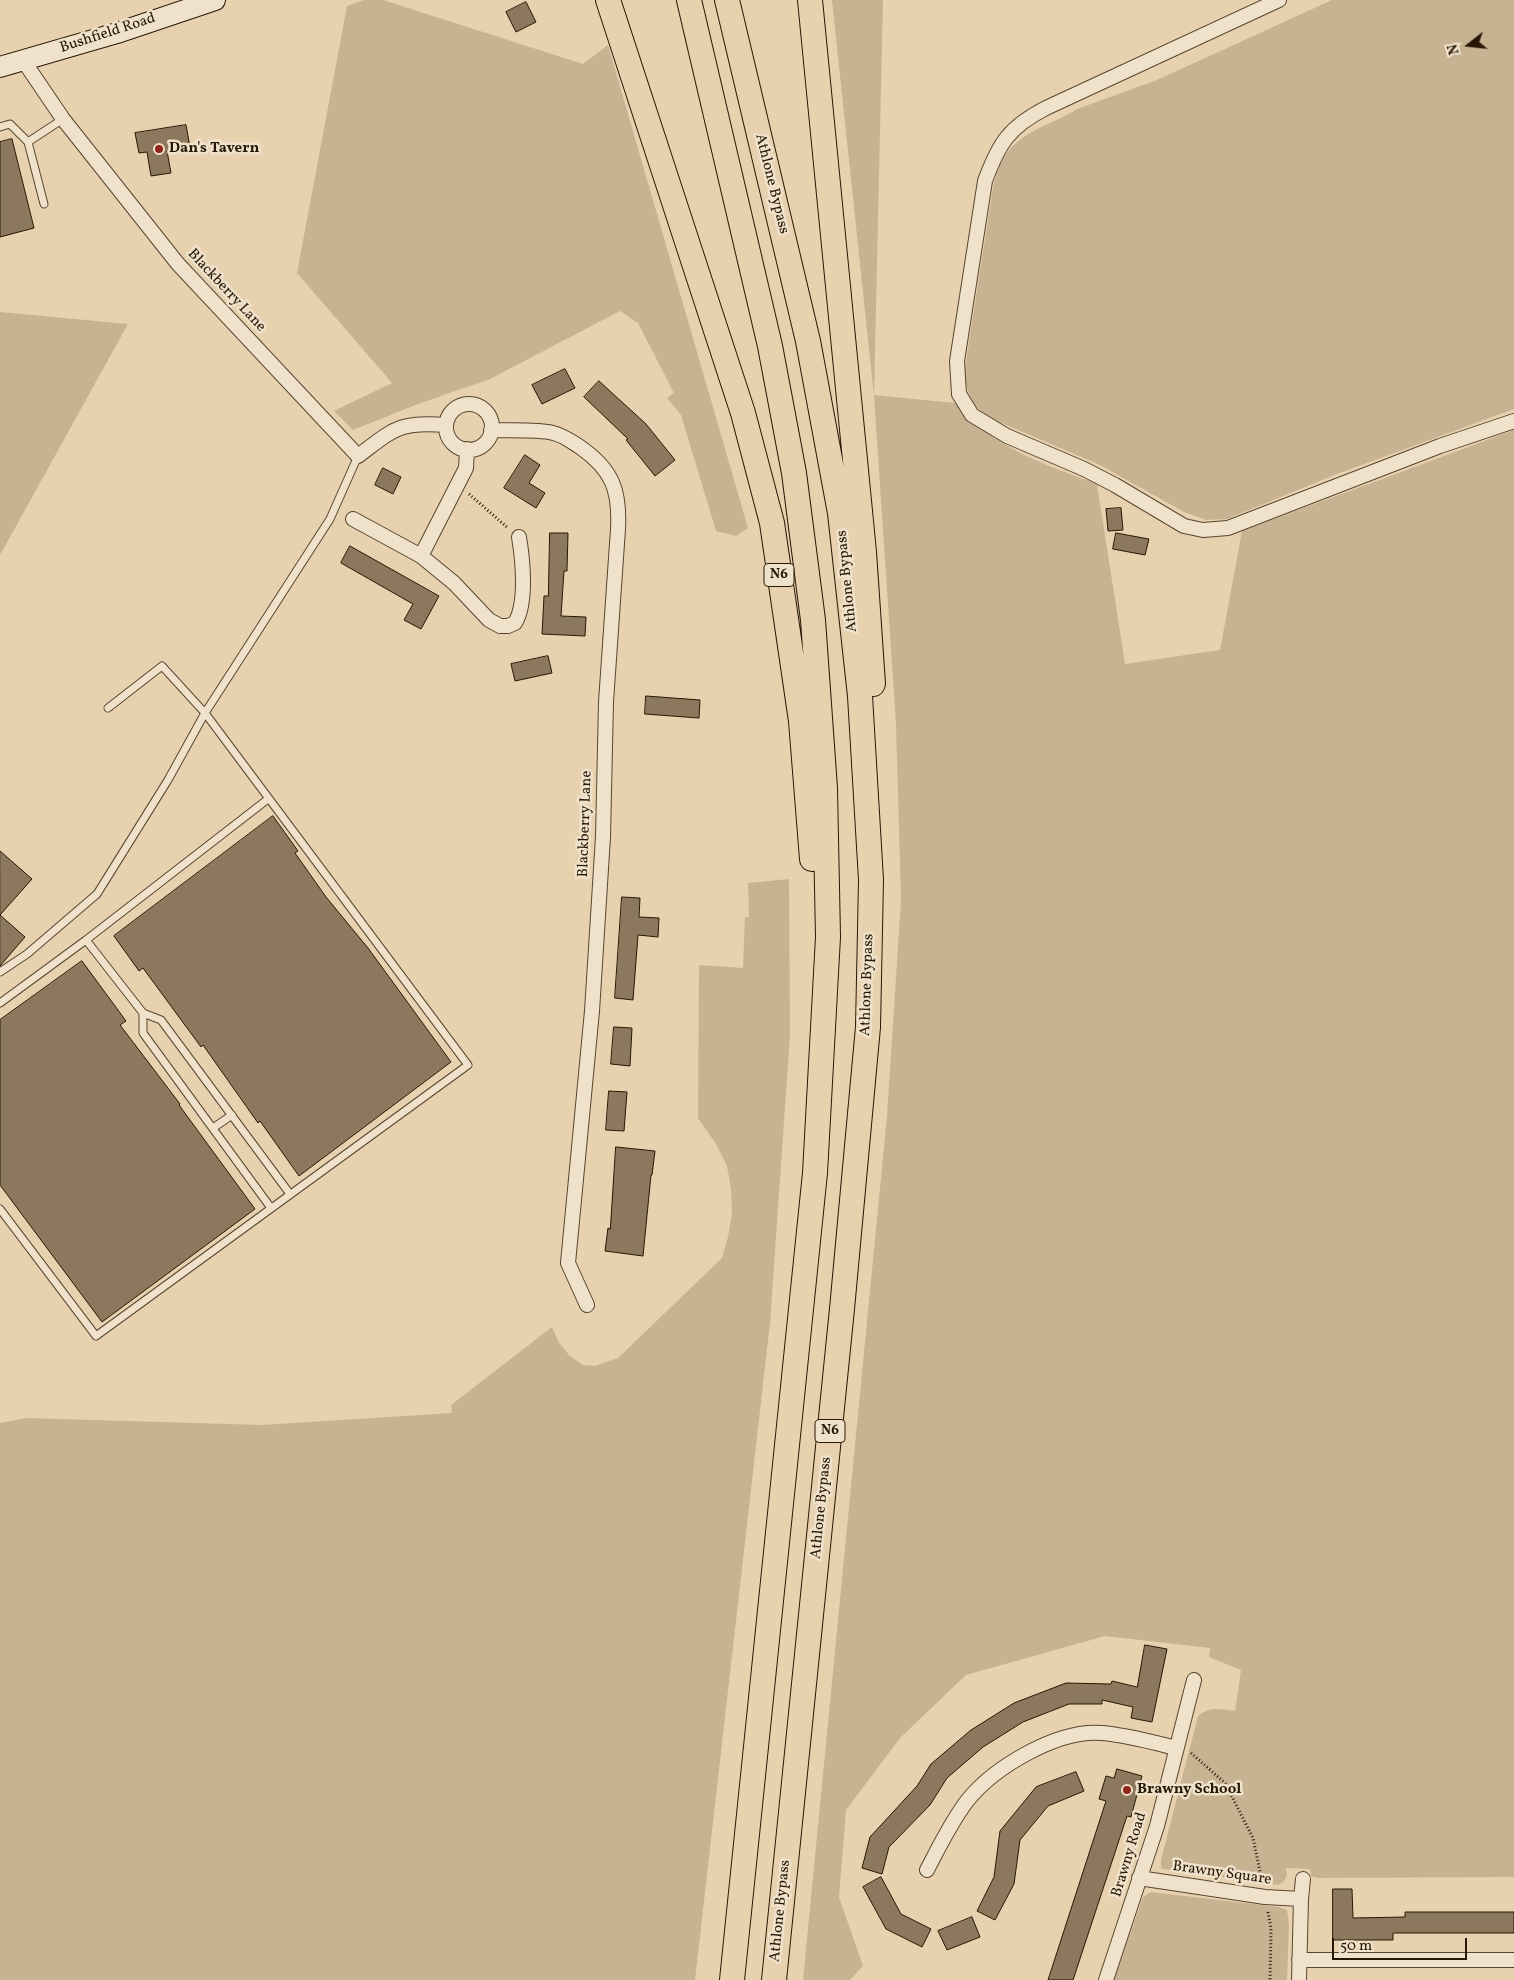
<!DOCTYPE html>
<html>
<head>
<meta charset="utf-8">
<style>
  body { margin:0 }
  #map { position:relative; width:1514px; height:1980px; overflow:hidden; background:#e8d1af; font-family:Vollkorn,serif }
  canvas { display:block }
  .north { position:absolute; left:1444px; top:20px; width:50px; height:50px; -webkit-text-stroke:4px #f0e1cb; paint-order:stroke; rotate:254deg; font-size:14px; font-weight:700; line-height:20px; text-align:center; color:#261805 }
  .north::after { content:''; display:block; margin:auto; width:18px; height:22px; background:#261805; clip-path:polygon(50% 0,100% 100%,50% 72%,0 100%) }
  .scale { position:absolute; left:1332px; top:1938px; width:135px; height:22px; box-sizing:border-box; border:2px solid #261805; border-top:0; padding-left:6px; font-size:15px; line-height:18px; white-space:nowrap; color:#261805; -webkit-text-stroke:4px #f0e1cb; paint-order:stroke }
</style>
</head>
<body>
<div id="map">
<canvas width="1514" height="1980"></canvas>
<div class="north">N</div>
<div class="scale">50 m</div>
</div>
<script>
const c = document.querySelector('canvas').getContext('2d');
c.lineJoin = 'round';
function fillPath(path, color) {
  c.fillStyle = color;
  c.fill(path, 'evenodd');
}
function trace(path, color, width, dash) {
  c.strokeStyle = color;
  c.lineWidth = width;
  c.lineCap = dash ? 'butt' : 'round';
  c.setLineDash(dash || []);
  c.stroke(path);
}
function write(font, color, halo, rows, align = 'center') {
  c.font = font + ' Vollkorn,serif';
  c.lineWidth = 5;
  c.setLineDash([]);
  c.textBaseline = 'middle';
  c.strokeStyle = halo;
  c.fillStyle = color;
  for (const [text, x, y, turn = 0] of rows) {
    c.save();
    c.translate(x, y);
    c.rotate((+turn || 0) * Math.PI / 180);
    c.textAlign = isNaN(turn) ? turn : align;
    if (halo) c.strokeText(text, 0, 0);
    c.fillText(text, 0, 0);
    c.restore();
  }
}
const green = new Path2D(`
  M364,0H383L583,64L608,45L748,528L736,536L716,531L681,415L667,398L674,393L638,323L620,311L490,379L418,404L353,430L334,411L392,383L297,273L347,6Z
  M832,0H883L874,395L955,403C991,447 1046,465 1097,484L1125,664L1220,650L1242,531L1514,430V1877L1317,1878L1311,1876L1310,1869L1286,1868L1287,1875L1284,1881L1278,1885L1163,1869L1161,1867V1860L1198,1716C1209,1706 1221,1709 1235,1711L1241,1670L1209,1657L1210,1648L1105,1636L966,1675L900,1738L846,1810L839,1897L863,1966L850,1980H803L887,1116L901,900L896,724L874,396Z
  M1332,0H1514V409L1337,474L1227,519L1206,520L1184,512L1100,465L990,418C973,407 967,394 964,374L994,182C997,174 999,166 1003,159C1019,131 1052,125 1077,109L1157,80Z
  M0,312L128,324L0,555Z
  M789,879L790,1035L770,1323L695,1980H0V1423L26,1418L262,1425L452,1413L451,1405L552,1327L559,1343L570,1356L583,1365L595,1366L618,1358L722,1258L728,1237L732,1213L731,1189L727,1166L716,1144L698,1118L699,965L743,968L745,917H749L748,883Z
  M1151,1892L1279,1907L1287,1910L1289,1925L1287,1980H1114L1143,1897Z`);
const building = new Path2D(`
  M526,2L536,22L516,32L506,12Z
  M186,125L190,147L167,151L171,173L151,176L147,152L139,153L135,133Z
  M12,139L34,228L0,237V142Z
  M565,369L575,388L542,404L532,385Z
  M599,381L646,424L675,460L655,476L626,440L628,439L584,397Z
  M525,455L540,465L529,483L545,493L536,508L504,488Z
  M383,468L401,477L393,494L375,485Z
  M1121,508L1123,530L1108,531L1106,509Z
  M550,533H568L567,571H564L561,616L586,617L585,636L542,634L544,596H548Z
  M1116,533L1149,539L1145,555L1113,549Z
  M350,546L439,596L421,629L404,620L413,604L341,563Z
  M548,656L552,673L515,681L511,664Z
  M646,696L700,700L699,718L645,714Z
  M273,816L298,851L295,853L326,897L368,948L451,1062L299,1176L260,1121L258,1123L203,1045L201,1047L143,968L139,971L114,936Z
  M0,851L32,879L0,915Z
  M622,897L640,898L639,917L659,918L658,937L638,935L633,1000L615,998Z
  M0,915L25,937L0,966Z
  M82,961L126,1021L120,1025L180,1104L179,1105L255,1209L102,1322L0,1185V1020Z
  M614,1027L632,1028L630,1066L611,1064Z
  M609,1091L627,1092L624,1131L606,1130Z
  M616,1147L655,1151L652,1175H651L643,1256L605,1251L608,1228L610,1229Z
  M1145,1645L1167,1649L1152,1722L1131,1718L1133,1707L1102,1700V1704H1069L1023,1722L983,1747L947,1778L930,1805L889,1847L882,1874L862,1868L870,1837L917,1786L931,1764L971,1730L1014,1703L1066,1683L1111,1684L1112,1681L1137,1687Z
  M1117,1769L1142,1776L1131,1817L1127,1816L1073,1980H1048L1106,1801L1099,1799L1106,1776L1114,1778Z
  M1076,1772L1084,1791L1048,1806L1020,1840L1014,1884L995,1920L977,1911L994,1877L1000,1831L1036,1787Z
  M881,1877L901,1914L931,1929L922,1947L886,1929L863,1887Z
  M1333,1889H1352L1353,1918L1405,1917V1912H1514V1933H1393V1940H1333Z
  M972,1917L980,1937L947,1950L938,1931Z`);
const path = new Path2D(`
  M469,494L508,528
  M1191,1753L1225,1783L1253,1838L1262,1881
  M1268,1912L1271,1928L1270,1980`);
const service = new Path2D(`
  M0,127L10,124L28,142L44,204
  M28,142L63,119
  M86,940L143,1013V1033L271,1208
  M0,972L27,954L97,894L168,780L205,713L330,519L358,456
  M0,1003L86,940L268,799
  M143,1013L161,1020L290,1194
  M213,1128L232,1115
  M0,1209L96,1336L468,1065L205,713L162,666L108,708`);
const minor = new Path2D(`
  M1279,0L1046,108C1009,127 999,143 985,181L957,361L959,394L972,415L1007,436L1084,469L1115,485L1184,526L1203,530L1228,528L1440,446L1514,421
  M23,60L63,119L178,264L358,456C394,429 399,421 446,425
  M446 427a23 23 0 1 1 46 0a23 23 0 1 1-46 0Z
  M491,430C509,431 538,429 553,433C563,435 572,442 580,447C613,470 620,491 618,529L606,702L603,837L592,1011L568,1263L587,1305
  M353,519L421,556L466,468L467,449
  M421,556L454,583L489,620L500,626H508L515,623C527,603 523,561 519,537
  M927,1870C939,1847 951,1822 967,1801C994,1767 1058,1729 1102,1733C1127,1735 1152,1742 1176,1748
  M1139,1878L1265,1897L1301,1899L1299,1980
  M1301,1899L1303,1879
  M1299,1960H1514
  M1106,1980L1157,1826L1194,1680`);
const secondary = new Path2D(`
  M0,67L117,33L215,0`);
const trunk = new Path2D(`
  M608,0L743,413L772,523L801,721L812,859
  M689,0L770,346L794,473L813,620L825,788L828,937L815,1173L732,1980
  M727,0L808,341L840,513L860,696L871,880L868,1027L842,1309L774,1980
  M810,0L864,552L873,684`);
const markers = [
  [159,149,5,"#8f2418"],
  [1127,1790,5,"#8f2418"]
];
const shields = [
  [779,575,30],
  [830,1431,30]
];
const shieldNames = [
  ["N6",779,575],
  ["N6",830,1431]
];
const streetNames = [
  ["Bushfield Road",108,34,-18],
  ["Athlone Bypass",771,184,76],
  ["Blackberry Lane",226,291,47],
  ["Athlone Bypass",848,581,-96],
  ["Blackberry Lane",586,824,-88],
  ["Athlone Bypass",868,985,-88],
  ["Athlone Bypass",822,1508,-84],
  ["Brawny Road",1130,1855,-73],
  ["Brawny Square",1222,1874,8],
  ["Athlone Bypass",781,1911,-84]
];
const poiNames = [
  ["Dan's Tavern",169,149],
  ["Brawny School",1137,1790]
];
fillPath(green, '#c7b292');
fillPath(building, '#8b785d');
trace(building, '#261805', 1);
trace(service, '#564630', 9);
trace(minor, '#564630', 16);
trace(secondary, '#261805', 22);
trace(trunk, '#261805', 26);
trace(path, '#261805', 3, [1, 2.5]);
trace(service, '#f0e1cb', 7);
trace(minor, '#f0e1cb', 14);
trace(secondary, '#f0e1cb', 20);
trace(trunk, '#e8d1af', 24);
for (const [x, y, r, color] of markers) {
  const dot = new Path2D();
  dot.arc(x, y, r, 0, 2 * Math.PI);
  c.fillStyle = color;
  c.fill(dot);
  trace(dot, '#f0e1cb', 2);
}
for (const [x, y, w] of shields) {
  const box = new Path2D();
  box.roundRect(x - w / 2, y - 11.5, w, 23, 4);
  c.fillStyle = '#f0e1cb';
  c.fill(box);
  trace(box, '#261805', 1);
}
write('bold 14px', '#261805', null, shieldNames);
write('15px', '#261805', '#f0e1cb', streetNames);
write('bold 15px', '#261805', '#f0e1cb', poiNames, 'left');
</script>
</body>
</html>
